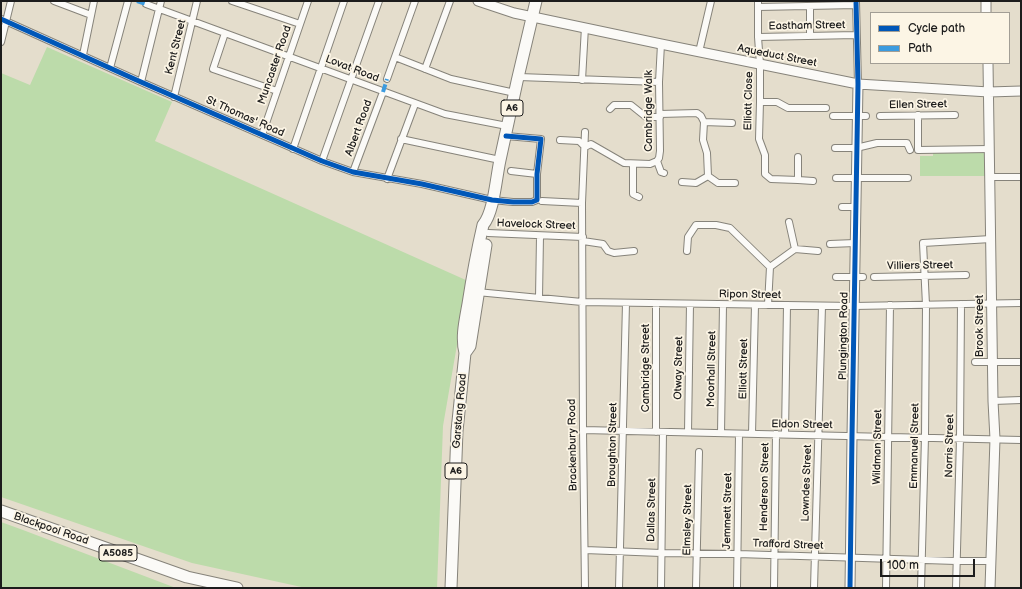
<!DOCTYPE html>
<html>
<head>
<meta charset="utf-8">
<style>
  body { margin:0 }
  #map { position:relative; width:1022px; height:589px; overflow:hidden; background:#e4ddcc; font-family:"Balsamiq Sans",sans-serif }
  canvas { display:block }
  .frame { position:absolute; inset:0; border:2px solid #1c1c1c; pointer-events:none }
  .legend { position:absolute; left:870px; top:12px; width:140px; height:52px; box-sizing:border-box; background:#fcf5e5; border:1px solid #a29e95; margin:0; padding:5px 7px; list-style:none; font-size:12px; color:#1c1c1c }
  .legend li { display:flex; align-items:center; gap:8px; height:20px }
  .legend b { width:20px; border:1px solid #a29e95 }
  .scale { position:absolute; left:880px; top:559px; width:95px; height:18px; box-sizing:border-box; border:2px solid #1c1c1c; border-top:0; padding-left:5px; font-size:12px; line-height:14px; white-space:nowrap; color:#1c1c1c; -webkit-text-stroke:3px #fcf5e5; paint-order:stroke }
</style>
</head>
<body>
<div id="map">
<canvas width="1022" height="589"></canvas>
<div class="frame"></div>
<ul class="legend">
<li><b style="height:5px;background:#0057b8"></b>Cycle path</li>
<li><b style="height:5px;background:#3c9bdf"></b>Path</li>
</ul>
<div class="scale">100 m</div>
</div>
<script>
const c = document.querySelector('canvas').getContext('2d');
c.lineJoin = 'round';
function fillPath(path, color) {
  c.fillStyle = color;
  c.fill(path, 'evenodd');
}
function trace(path, color, width, dash) {
  c.strokeStyle = color;
  c.lineWidth = width;
  c.lineCap = dash ? 'butt' : 'round';
  c.setLineDash(dash || []);
  c.stroke(path);
}
function write(font, color, halo, rows, align = 'center') {
  c.font = font + ' "Balsamiq Sans",sans-serif';
  c.lineWidth = 3.5;
  c.setLineDash([]);
  c.textBaseline = 'middle';
  c.strokeStyle = halo;
  c.fillStyle = color;
  for (const [text, x, y, turn = 0] of rows) {
    c.save();
    c.translate(x, y);
    c.rotate((+turn || 0) * Math.PI / 180);
    c.textAlign = isNaN(turn) ? turn : align;
    if (halo) c.strokeText(text, 0, 0);
    c.fillText(text, 0, 0);
    c.restore();
  }
}
const green = new Path2D(`
  M47,47L172,102L155,141L468,281L443,426L437,588H306L192,563L1,497V73L30,85Z
  M933,151H989V176H920V156H933Z
  M1,522L23,530L176,588H1Z`);
const street = new Path2D(`
  M54,1L91,15
  M232,1L300,24
  M758,1V37L760,64V102L759,139L765,155V174L771,179L798,180V157
  M856,1L858,84
  M146,4L445,114L507,126
  M810,6V36
  M758,7L856,5
  M1,19L141,82L322,161L353,172L422,184L492,200L513,202H532L537,200V174L541,139L506,136
  M225,33L213,69L277,91
  M758,37L856,35
  M1,42L11,1
  M661,44L659,82L660,151L659,158L657,161L661,172L664,173
  M699,52L711,1
  M83,55L94,1
  M395,57L451,79L515,93
  M110,68L128,1
  M425,69L450,1
  M519,77L659,82
  M387,79L415,1
  M582,80L585,27
  M141,82L161,1
  M174,97L197,1
  M760,102H777L788,108H826
  M610,109L614,105H631L646,117H660
  M660,114L697,113L701,116L704,122L703,140L707,153L708,176
  M918,115V150L990,149
  M833,116H866
  M880,116L955,115
  M704,122L732,123
  M585,132L582,203L583,430L585,588
  M262,135L308,1
  M401,139L500,160
  M560,140L579,141L585,147L591,144L624,163L650,164L657,161
  M835,148H856L877,143H907L910,150
  M293,149L344,1
  M322,161L379,1
  M633,164V194L639,197
  M511,171L537,174
  M353,172L383,92
  M990,177H1021
  M836,178H908
  M387,179L415,104
  M798,180L813,181
  M682,182L696,183L708,176L718,183H735
  M542,201L582,203
  M842,207H856
  M789,222L795,249
  M488,233L583,237
  M583,241L603,244L608,251L614,253L634,251
  M830,244L855,243
  M687,251L688,237L696,225H716L730,228L770,267L768,305
  M770,267L795,249L818,251
  M836,277H863
  M874,277L966,275
  M477,292L582,302L854,306L1021,303
  M539,298L540,236
  M975,362H1021
  M993,401L1021,400
  M583,430L1021,440
  M656,432V304
  M688,432L690,304
  M721,433L723,305
  M752,434L755,305
  M785,434L787,305
  M585,550L661,553L738,554L956,561H991
  M619,588L626,303
  M661,588L663,432
  M696,588L699,452
  M737,588L739,434
  M774,588L776,434
  M814,588L822,306
  M886,588L890,305
  M921,588L925,437L926,305L923,243L991,239
  M956,588L960,438L961,304`);
const secondary = new Path2D(`
  M478,1L514,13L661,44L858,84L989,92L1021,91
  M986,1V13
  M988,63L993,401L995,439L990,588
  M850,588L852,436L858,84`);
const highway = new Path2D(`
  M465,353L470,346L486,245
  M1,511L187,577L237,588
  M451,588L457,431L465,353C461,337 465,321 468,304C472,278 477,251 483,225C494,212 496,178 500,160C511,107 523,54 536,1`);
const quiet = new Path2D(`
  M137,1L146,4
  M383,92L387,79`);
const cycleway = new Path2D(`
  M1,19L141,82L322,161L353,172L422,184L492,200L513,202H532L537,200V174L541,139L506,136
  M850,588L852,436L858,84L856,1`);
const shields = [
  [512,108,22],
  [456,471,22],
  [118,553,38]
];
const shieldNames = [
  ["A6",512,108],
  ["A6",456,471],
  ["A5085",118,553]
];
const streetNames = [
  ["Eastham Street",807,26,-1],
  ["Kent Street",176,47,-76],
  ["Aqueduct Street",777,56,11],
  ["Muncaster Road",275,65,-71],
  ["Lovat Road",352,69,21],
  ["Elliott Close",749,101,-89],
  ["Ellen Street",918,105,-1],
  ["Cambridge Walk",649,111,-90],
  ["St Thomas' Road",245,117,24],
  ["Albert Road",359,128,-70],
  ["Havelock Street",536,225,2],
  ["Villiers Street",920,266,-1],
  ["Ripon Street",750,295,1],
  ["Brook Street",980,326,-90],
  ["Plungington Road",844,336,-89],
  ["Cambridge Street",646,368,-90],
  ["Otway Street",679,368,-89],
  ["Moorhall Street",712,369,-89],
  ["Elliott Street",744,369,-89],
  ["Garstang Road",460,411,-85],
  ["Eldon Street",802,425,1],
  ["Brackenbury Road",573,445,-91],
  ["Broughton Street",613,445,-89],
  ["Emmanuel Street",915,446,-89],
  ["Norris Street",950,446,-89],
  ["Wildman Street",878,447,-89],
  ["Lowndes Street",807,483,-88],
  ["Henderson Street",765,487,-89],
  ["Dallas Street",652,510,-89],
  ["Jemmett Street",728,511,-89],
  ["Elmsley Street",688,520,-89],
  ["Blackpool Road",51,529,19],
  ["Trafford Street",788,545,2]
];
fillPath(green, '#bcdbaa');
trace(street, '#86837a', 8);
trace(secondary, '#86837a', 11);
trace(highway, '#86837a', 13);
trace(street, '#fbfaf7', 6);
trace(secondary, '#fbfaf7', 9);
trace(highway, '#fbfaf7', 11);
trace(quiet, '#3c9bdf', 4, [8, 4]);
trace(cycleway, '#0057b8', 5);
for (const [x, y, w] of shields) {
  const box = new Path2D();
  box.roundRect(x - w / 2, y - 8, w, 16, 3);
  c.fillStyle = '#fcf5e5';
  c.fill(box);
  trace(box, '#1c1c1c', 1);
}
write('bold 10px', '#1c1c1c', null, shieldNames);
write('11px', '#1c1c1c', '#fcf5e5', streetNames);
</script>
</body>
</html>
